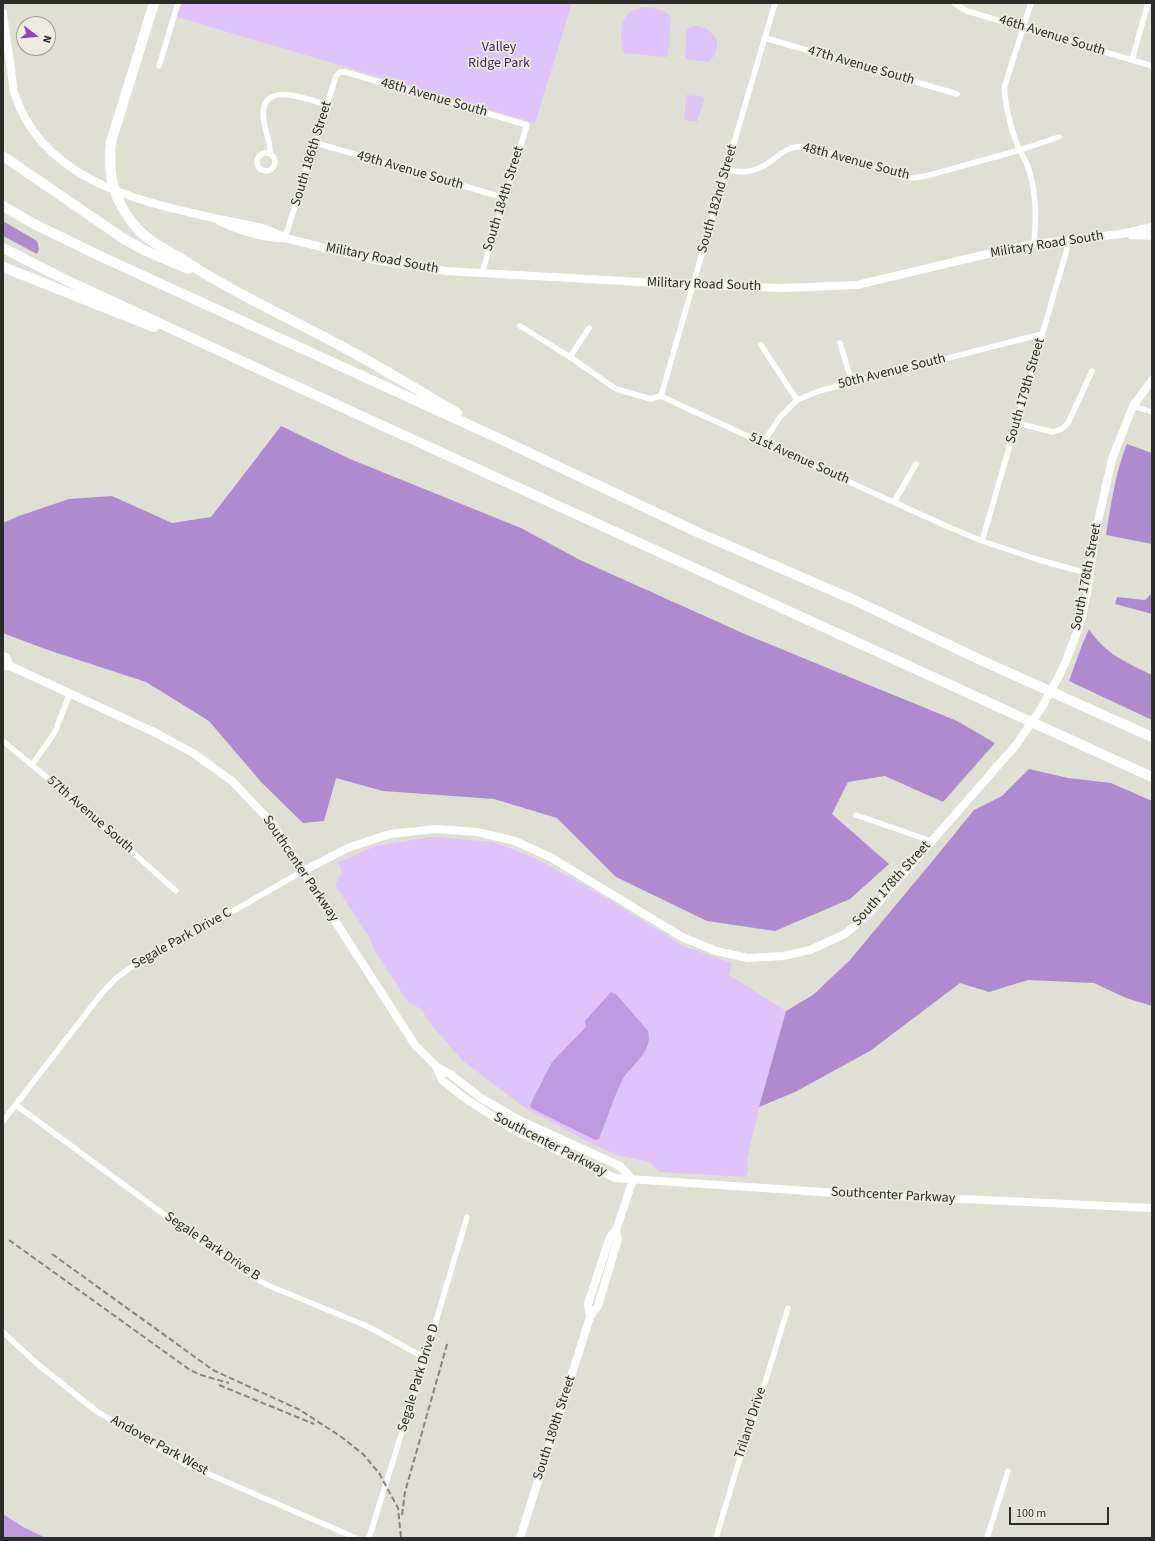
<!DOCTYPE html>
<html>
<head>
<meta charset="utf-8">
<style>
  body { margin:0 }
  #map { position:relative; width:1155px; height:1541px; overflow:hidden; background:#dfdfd3; font-family:"Source Sans 3",sans-serif }
  canvas { display:block }
  .frame { position:absolute; inset:0; border:4px solid #2c2c28; pointer-events:none }
  .north { position:absolute; left:16px; top:16px; width:40px; height:40px; box-sizing:border-box; background:#ecece1; border:1px solid #9f9f97; border-radius:50%; rotate:106deg; font-size:11px; font-weight:700; line-height:16px; text-align:center; color:#2c2c28 }
  .north::after { content:''; display:block; margin:auto; width:14px; height:18px; background:#8a48bc; clip-path:polygon(50% 0,100% 100%,50% 72%,0 100%) }
  .scale { position:absolute; left:1009px; top:1507px; width:100px; height:18px; box-sizing:border-box; border:2px solid #2c2c28; border-top:0; padding-left:5px; font-size:12px; line-height:14px; white-space:nowrap; color:#2c2c28; -webkit-text-stroke:3px #ecece1; paint-order:stroke }
</style>
</head>
<body>
<div id="map">
<canvas width="1155" height="1541"></canvas>
<div class="frame"></div>
<div class="north">N</div>
<div class="scale">100 m</div>
</div>
<script>
const c = document.querySelector('canvas').getContext('2d');
c.lineJoin = 'round';
function fillPath(path, color) {
  c.fillStyle = color;
  c.fill(path, 'evenodd');
}
function trace(path, color, width, dash) {
  c.strokeStyle = color;
  c.lineWidth = width;
  c.lineCap = dash ? 'butt' : 'round';
  c.setLineDash(dash || []);
  c.stroke(path);
}
function write(font, color, halo, rows, align = 'center') {
  c.font = font + ' "Source Sans 3",sans-serif';
  c.lineWidth = 3.5;
  c.setLineDash([]);
  c.textBaseline = 'middle';
  c.strokeStyle = halo;
  c.fillStyle = color;
  for (const [text, x, y, turn = 0] of rows) {
    c.save();
    c.translate(x, y);
    c.rotate((+turn || 0) * Math.PI / 180);
    c.textAlign = isNaN(turn) ? turn : align;
    if (halo) c.strokeText(text, 0, 0);
    c.fillText(text, 0, 0);
    c.restore();
  }
}
const green = new Path2D(`
  M182,3H572L535,123L177,17Z
  M643,7C655,8 662,8 671,17L668,55L666,57L624,53C620,41 619,24 628,14C630,11 638,9 643,7Z
  M695,26C716,28 725,46 709,62L686,59L685,57L687,29Z
  M686,95L705,97L697,122L684,120Z
  M431,837L494,842L537,859L613,902L683,946L732,963L729,975L786,1011L759,1107L747,1160L748,1171L746,1177L659,1172L650,1162L617,1155L583,1139L524,1107L463,1061L433,1027L421,1009L408,1002L375,951L368,935L335,885L342,873L339,862L376,846Z`);
const forest = new Path2D(`
  M3,221L37,241L39,249L37,254L3,236Z
  M281,426L350,459L521,528L580,560L747,635L957,721L995,743L943,802L885,776L848,782L832,814L889,864L850,899L775,931L707,921L616,877L557,818L494,799L383,791L336,778L324,821L303,823L261,782L209,721L146,682L45,649L3,633V523L19,516L69,499L112,496L172,523L211,517Z
  M1127,444L1152,453V544L1106,535C1111,505 1115,473 1127,444Z
  M1152,593V614L1115,604L1117,597L1145,600Z
  M1089,629C1106,655 1126,662 1152,675V720L1069,681L1082,645Z
  M1029,769L1068,778L1111,783L1152,801V1006L1126,998L1094,983L1028,980L989,992L960,983L870,1051L795,1092L759,1107L786,1011L813,995L850,960L935,858L974,810L1002,796Z`);
const water = new Path2D(`
  M611,992L617,995L648,1031C654,1051 631,1065 623,1079C614,1096 608,1117 600,1136L599,1139L595,1140L531,1108L530,1105L552,1062L586,1027L585,1021Z
  M3,1514L25,1528L46,1538H5L3,1537Z`);
const street = new Path2D(`
  M954,3L967,11L1152,66
  M1031,3L1005,85C1003,101 1013,136 1020,151C1022,155 1024,158 1026,162C1037,188 1036,217 1034,244
  M765,38L957,94
  M1132,60L1148,3
  M159,66L178,3
  M316,143L505,198
  M257 162a9 9 0 1 1 18 0a9 9 0 1 1-18 0Z
  M270,154C271,143 265,132 264,121C257,78 306,99 327,105
  M726,170C737,172 746,173 757,169C779,161 781,143 810,147L903,177L912,178L926,176L1020,150L1059,137
  M285,238L336,76L340,72H345L527,125L482,273
  M520,326L570,357L616,389L651,399L661,396L684,407L944,525L982,541L1036,559L1090,574
  M840,343L852,382
  M761,345L797,400
  M570,357L589,328
  M661,396L726,170L775,3
  M1133,406L1152,412
  M1017,423L1053,432L1062,429L1068,423L1092,371
  M763,443L780,417L797,400L819,391L1042,334
  M894,502L916,464
  M982,541L1067,249L1066,241
  M3,741L80,805L176,891
  M32,765L55,732L70,693
  M856,815L931,841
  M16,1105L204,1244L265,1284L369,1327L425,1358
  M3,1121L102,993L115,979L148,955L214,922L303,871
  M3,1332L34,1361L96,1411L185,1464L356,1538
  M369,1538L425,1358L467,1217
  M716,1538L745,1441L752,1425L788,1308
  M987,1538L1008,1471`);
const secondary = new Path2D(`
  M3,13L14,92C41,178 132,200 210,217C235,223 263,225 285,238L375,260L446,271L693,285L782,288L857,285L983,255L1034,244L1121,234L1152,227
  M219,221C235,229 267,240 285,238
  M1132,235L1152,236
  M3,656L6,657L10,666
  M3,666H10L154,732L193,753L232,781L272,823L415,1045L437,1067L450,1074L481,1098L521,1121L620,1166L633,1180
  M303,871L350,847L390,834L436,829L477,832L515,841L552,858L682,937L716,951L748,958L783,956L810,950L845,934L869,913L1016,745L1042,707L1058,678L1066,661L1081,621L1087,594L1096,530L1112,459L1133,406L1152,380
  M437,1067L442,1080L463,1097L512,1129L615,1178L837,1193L1152,1208
  M590,1317L588,1304L610,1237L616,1230
  M520,1538L590,1317L598,1306L618,1239L616,1230L633,1180`);
const highway = new Path2D(`
  M154,3L111,142C108,174 112,197 132,222C144,239 162,247 180,258C227,289 278,313 328,339C372,362 415,388 457,413
  M3,156L124,239L146,251L188,269
  M3,206L34,224L102,257L500,439L697,532L854,600L985,662L1152,737
  M3,248L66,280L300,388L1152,777
  M3,267L154,327`);
const rail = new Path2D(`
  M9,1240L190,1370L201,1375L229,1383
  M52,1254L213,1370L300,1410L340,1436L363,1454L379,1473L398,1508L401,1538
  M219,1385L314,1424
  M402,1515L405,1492L448,1341`);
const streetNames = [
  ["46th Avenue South",1052,36,17],
  ["47th Avenue South",861,66,16],
  ["48th Avenue South",434,98,16],
  ["South 186th Street",312,154,-73],
  ["48th Avenue South",856,162,15],
  ["49th Avenue South",410,171,16],
  ["South 184th Street",504,199,-73],
  ["South 182nd Street",718,199,-74],
  ["Military Road South",1047,245,-9],
  ["Military Road South",382,259,11],
  ["Military Road South",704,285,2],
  ["50th Avenue South",892,372,-14],
  ["South 179th Street",1026,391,-74],
  ["51st Avenue South",799,459,24],
  ["South 178th Street",1087,577,-79],
  ["57th Avenue South",90,815,41],
  ["Southcenter Parkway",300,869,56],
  ["South 178th Street",892,884,-48],
  ["Segale Park Drive C",182,939,-29],
  ["Southcenter Parkway",550,1145,27],
  ["Southcenter Parkway",893,1196,3],
  ["Segale Park Drive B",212,1247,34],
  ["Segale Park Drive D",419,1378,-73],
  ["Triland Drive",751,1423,-72],
  ["South 180th Street",555,1428,-72],
  ["Andover Park West",159,1446,29]
];
const parkNames = [
  ["Valley",499,48],
  ["Ridge Park",499,64]
];
fillPath(green, '#dfc3fb');
fillPath(forest, '#ae8bce');
fillPath(water, '#be9be0');
trace(street, '#fff', 5.5);
trace(secondary, '#fff', 8);
trace(highway, '#fff', 10);
trace(rail, '#85857d', 2, [6, 3]);
write('14px', '#2c2c28', '#ecece1', streetNames);
write('14px', '#4c1d6d', '#ecece1', parkNames);
</script>
</body>
</html>
